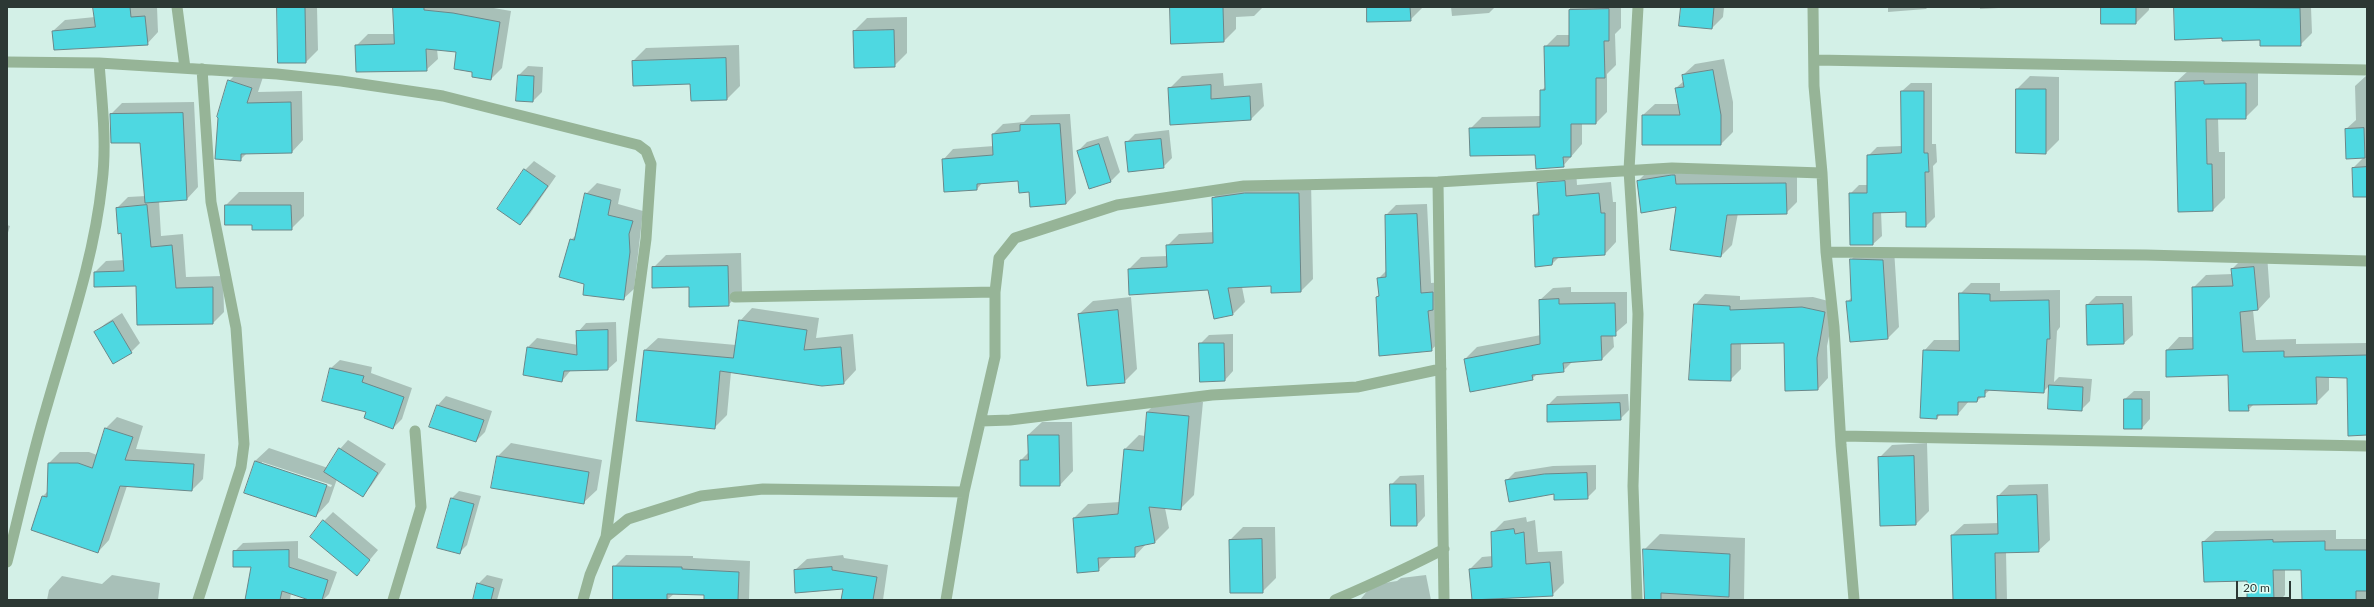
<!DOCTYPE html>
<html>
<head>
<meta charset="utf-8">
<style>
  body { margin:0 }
  #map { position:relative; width:2374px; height:607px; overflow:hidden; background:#d3f0e7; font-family:Lato,sans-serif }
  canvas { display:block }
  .frame { position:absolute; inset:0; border:8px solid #2c3834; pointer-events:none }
  .scale { position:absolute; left:2236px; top:581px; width:55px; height:18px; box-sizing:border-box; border:2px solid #2c3834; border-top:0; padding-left:5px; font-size:12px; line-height:14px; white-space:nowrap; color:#2c3834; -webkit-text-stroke:3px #e0fdf4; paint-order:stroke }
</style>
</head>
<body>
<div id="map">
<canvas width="2374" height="607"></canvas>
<div class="frame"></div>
<div class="scale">20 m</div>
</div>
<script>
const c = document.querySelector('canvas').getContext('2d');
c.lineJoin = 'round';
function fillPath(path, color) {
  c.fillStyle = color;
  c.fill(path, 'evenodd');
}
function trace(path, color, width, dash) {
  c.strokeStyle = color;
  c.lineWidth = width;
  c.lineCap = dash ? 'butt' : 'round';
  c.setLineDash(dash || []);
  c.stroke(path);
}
const shadow = new Path2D(`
  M94,7H157L158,32L147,44L53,31L65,20L95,17Z
  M278,7H317L318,50L306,62Z
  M394,7H488L511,11L502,68L491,79L473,71L457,51L437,49L438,59L426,70L356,46L368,34H395Z
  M1171,7H1263L1254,16L1236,17V29L1224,41Z
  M1368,7H1423L1410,20Z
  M1451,7H1495L1489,13L1452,16Z
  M1570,7H1621V28L1615,34L1616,65L1607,74V112L1596,123H1582V144L1563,166L1470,129L1482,117L1541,116V91L1546,86L1545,47L1557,35H1570Z
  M1682,7H1724L1723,17L1712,28Z
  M1888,7H1928L1926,9L1888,12Z
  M1980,7H2017L1980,9Z
  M2102,7H2149V10L2136,23Z
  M2175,7H2311L2312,33L2300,45L2261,39L2176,38Z
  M907,17V53L894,66L854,31L867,18Z
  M739,45L740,86L727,99L691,83L634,85L633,61L646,48Z
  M1724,59L1733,102V132L1721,144H1643V115L1655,104H1679L1676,88L1684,81L1683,75L1695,64Z
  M528,66L543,67L542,92L533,101L519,75Z
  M240,70L263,77L258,92L302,91L303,140L292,152L247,153L240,160L229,81Z
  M2189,70L2258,71V105L2245,118H2218L2219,152H2225V198L2213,210L2176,82Z
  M1223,73L1224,86L1262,83L1264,106L1251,119L1169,89L1182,76Z
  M2367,75L2366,156L2367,196L2353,168L2364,157L2346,129L2356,120L2355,86Z
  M2030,76L2059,77V140L2046,153L2017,89Z
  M1911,83H1932V144H1936L1937,162L1933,166L1935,217L1926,226L1907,211H1881L1882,236L1873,244L1850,194L1859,185H1868V156L1877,147L1902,146V91Z
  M194,102L198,187L187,199L159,201L161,236L183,234L186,277L223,276L224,312L213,323L137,285L95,272L106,261L124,260L122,232L117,208L128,197L146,196L141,142L111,114L122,103Z
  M1070,114L1076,193L1066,204L1030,191L1019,179L983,182L977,189L943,160L953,149L994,146L993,134L1003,124L1024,122L1031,115Z
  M1169,130L1172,158L1163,167L1126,143L1135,134Z
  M1108,136L1120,172L1111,181L1090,188L1078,151L1087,142Z
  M534,161L556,176L529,215L520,224L498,209L525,170Z
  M1576,170L1577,185L1611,182L1613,202H1616V242L1605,254L1559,257L1552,264L1534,216L1540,210L1538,183L1550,172Z
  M1649,170L1797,172V202L1786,213H1738L1732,245L1721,256L1677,206L1638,181Z
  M1311,181L1313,279L1301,291L1272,285L1242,287L1245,302L1233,314L1209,289L1129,269L1141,257L1168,256L1167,246L1179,234L1214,232L1213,198L1225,186Z
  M597,183L621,189L618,204L643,211L634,289L623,299L585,283L571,240L576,235L586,194Z
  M239,192H304V216L291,229L253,224L226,205Z
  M1427,204L1431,283L1443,282L1442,340L1431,350L1377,297L1380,294L1379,278L1387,270L1386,215L1396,205Z
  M7,225L10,226L7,236Z
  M1862,248L1894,249L1899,327L1888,338L1848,301L1852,297L1851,260Z
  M741,253L742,292L728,305L653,268L666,255Z
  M2267,254L2270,297L2258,310H2253L2256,340L2296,339V344L2367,343V434L2348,377L2329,376V390L2316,403L2254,404L2248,410L2229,374L2167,350L2179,337H2194L2193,288L2206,275L2233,274L2232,269L2245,256Z
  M1971,283H2000V291L2060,290V327L2057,331L2054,382L2059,377L2092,379L2090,401L2081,410L2050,385L2043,392L1990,390L1977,401H1969L1958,414H1941L1937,418L1924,351L1934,340H1960V294Z
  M1571,287V292H1627V323L1613,335L1614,347L1602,359L1573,361L1563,371L1538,373L1532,379L1465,359L1477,347L1541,335L1540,300L1553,288Z
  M1705,294L1740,296V300L1813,297L1836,303L1827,346L1828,378L1818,389L1785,342L1741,343V369L1730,380L1695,305Z
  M2096,296H2132L2133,335L2124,343L2087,305Z
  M1131,297L1137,369L1124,382L1079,314L1093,301Z
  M752,308L819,318L816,338L853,334L856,370L844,383L731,372L727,415L714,428L645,350L658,338L736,345L740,321Z
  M122,313L140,343L131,352L114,363L96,332L105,324Z
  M616,322L617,361L608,369L571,370L562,381L528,347L537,338L578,345V332L586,323Z
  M1233,334V371L1225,380L1200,344L1209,335Z
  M340,360L372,367L371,373L412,388L402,419L393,428L368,411L331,368Z
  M2134,391H2150V419L2142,428L2125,399Z
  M1628,394L1629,410L1620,419L1548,405L1557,396Z
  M446,396L492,411L485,432L476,441L438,405Z
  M1161,398L1203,402L1194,495L1180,509L1165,508L1169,528L1155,542L1147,543L1135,556L1112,557L1098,570L1074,518L1088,504L1120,502L1125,449L1139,435L1145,436L1147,412Z
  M117,417L143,426L136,449L205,454L203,479L192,490L127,486L109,540L98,552L32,530L43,496L48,491L49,463L60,452H89L97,455L106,428Z
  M1042,422H1072L1073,471L1060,485L1021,460L1029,452L1028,435Z
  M348,440L386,464L371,486L363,495L337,479L329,502L316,516L255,461L269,448L328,468L340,449ZM262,462L332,485L331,487L262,464Z
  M511,443L602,460L597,490L583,503L498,456Z
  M1927,443L1929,511L1916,524L1879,458L1892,445Z
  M1596,465V489L1587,498L1506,481L1515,472L1553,466Z
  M1424,475L1425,516L1417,525L1391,485L1400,476Z
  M2048,484L2050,540L2038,551L2006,552L2007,600H1954L1952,535L1964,524L1999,523L1998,496L2009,485Z
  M459,491L481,496L467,545L459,553L452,498Z
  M333,512L378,550L357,575L324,521Z
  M1526,517L1527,522L1535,520L1538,552L1562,551L1564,583L1552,595L1473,600L1470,569L1482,557L1493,556L1492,533L1504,521Z
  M1243,527H1275L1276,578L1262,592L1230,540Z
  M2336,530V539H2367V600H2303L2302,569H2285V595L2280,600H2248V580L2203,542L2215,531Z
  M1660,534L1745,538L1744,600H1646L1644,550Z
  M298,541V558L337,572L329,594L323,600H312L291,593L290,600H245L252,566L234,552L243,543Z
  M626,555L693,556V558L750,561L749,600H705V594L675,593L667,600H614V567Z
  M843,555L844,558L888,565L883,600H842L844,588L795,570L807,559Z
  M112,575L160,583L158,600H47L49,590L62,576L102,584Z
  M487,575L503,579L497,600H474L478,584Z
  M1426,575L1431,600H1360L1372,585L1397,581L1401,578Z`);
const building = new Path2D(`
  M93,7H130L131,17L145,16L148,45L54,50L52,31L95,27Z
  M277,7H305L306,63H278Z
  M393,7H424V10L453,13L500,22L491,80L472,77V72L454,69L456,52L426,49L427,71L356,72L355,45L394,44Z
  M1170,7H1223L1224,42L1171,44Z
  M1367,7H1410L1411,21L1367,22Z
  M1681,7H1714L1712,29L1679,26Z
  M2101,7H2136V24H2101Z
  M2174,7L2300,8L2301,46H2260V40L2222,41V38L2175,40Z
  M1609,9V41H1604L1605,78H1596V124H1571V157H1563L1564,167L1536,169L1535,155L1470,156L1469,128L1540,127V90H1545L1544,46H1569V10Z
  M894,30L895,67L854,68L853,31Z
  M726,58L727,100L691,101L690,84L633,86L632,61Z
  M1713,70L1721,115V145H1642V115H1680L1675,88L1684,87L1682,75Z
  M518,75L534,76L533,102L516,101Z
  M228,80L252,88L247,103L291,102L292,153L241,154V161L215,159L218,118L217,117Z
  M2204,81V84L2246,83V119H2206L2207,164H2212L2213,211L2178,212L2175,82Z
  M1211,85V99L1250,96L1251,120L1170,125L1168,88Z
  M2016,89H2046V154L2016,153Z
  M1901,91H1924V153H1928L1929,172H1925L1926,227H1906V212L1873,213V245H1850L1849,193H1867V155L1901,153Z
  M183,113L187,200L145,203L140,143H111L110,114Z
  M1060,124L1066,204L1030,207L1029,192L1019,193L1018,181L977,184V190L944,192L942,159L993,155L992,134L1020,131V125Z
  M2364,128L2365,158L2346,159L2345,129Z
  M1161,139L1164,168L1128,172L1125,142Z
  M1099,144L1111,182L1089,189L1077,151Z
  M2367,167V197H2353L2352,168Z
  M524,169L548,186L520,225L497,209Z
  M1672,175H1675L1676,184L1786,183L1787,214L1727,215L1721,257L1670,250L1676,207L1641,213L1637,181Z
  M1565,181L1566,196L1599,193L1601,213H1605V255L1553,258L1552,265L1535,267L1533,215H1539L1537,183Z
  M585,193L611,200L608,215L633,221L629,234L630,252L624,300L583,295L584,284L559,277L570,239L574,240Z
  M1245,193H1299L1301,292L1271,293V286L1228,288L1233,315L1214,319L1208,290L1129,295L1128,269L1167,267L1166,245L1213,243L1212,198Z
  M147,205L151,247L172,245L176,288L213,287V324L137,325L136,286L94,287V272L124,271L121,233L118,234L116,208Z
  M225,205H291L292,230H252V225H225Z
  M1417,214L1421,293L1433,292V310L1428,311L1432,351L1379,356L1376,297L1379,296L1377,278L1386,277L1385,215Z
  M1850,259L1883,260L1888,339L1850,342L1846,301H1851Z
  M728,266L729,306L689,307V287L652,288V267Z
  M2254,267L2258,310L2240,312L2243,352L2284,351V357L2367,355V435L2348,436L2347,378L2316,377L2317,404L2248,405L2249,411H2229L2228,375L2166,377V350L2193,349L2192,287L2233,286L2231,269Z
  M1959,293L1990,294V301L2049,300L2050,339H2047L2044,393L1985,390V397H1978L1977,402H1958V415H1937V419L1920,418L1923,350L1959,351Z
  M1559,299V304L1615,303L1616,336H1601L1602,360L1563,363L1564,372L1532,375L1533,380L1470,392L1464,359L1540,344L1539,300Z
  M1694,304L1730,306V310L1802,307L1825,312L1817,358L1818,390L1785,391L1784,343L1731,344V381L1689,380Z
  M2123,304L2124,344L2087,345L2086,305Z
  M1118,310L1125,383L1087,386L1078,314Z
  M739,320L807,330L804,350L841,347L844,384L822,386L720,371L715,429L636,421L644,350L733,358Z
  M113,321L132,353L113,364L94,332Z
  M608,330V370L564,371L562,382L523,375L527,347L577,355L576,331Z
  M1199,343H1224L1225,381L1200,382Z
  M330,368L364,376L362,382L404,397L393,429L364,418L366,412L322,401Z
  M2049,385L2083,387L2082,411L2048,409Z
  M2124,399H2142V429H2124Z
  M1620,403L1621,420L1547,422V405Z
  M437,405L484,420L476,442L429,427Z
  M1147,412L1189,416L1181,510L1149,507L1155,543L1135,547V557L1098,558L1099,571L1077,573L1073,518L1118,514L1124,449L1143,451Z
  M105,428L133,437L125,460L194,464L192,491L120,486L98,553L31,530L42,496L47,497L48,463H78L92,468Z
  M1028,435H1059L1060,486H1020V460H1028Z
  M339,448L378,473L363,497L324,472Z
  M497,456L589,472L584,504L491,488Z
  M1914,456L1916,525L1880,526L1878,457Z
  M255,461L327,485L316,517L244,493Z
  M1587,473L1588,499L1554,500V494L1509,502L1505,480L1544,474Z
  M1390,484H1416L1417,526H1391Z
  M2037,495L2039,552L1995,553L1996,600H1953L1951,535L1998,534L1997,496Z
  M451,498L474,504L460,554L437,548Z
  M323,520L370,560L357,576L310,537Z
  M1514,529L1515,534L1524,532L1526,564L1550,562L1553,596L1472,600L1469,569L1492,567L1491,532Z
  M1262,539L1263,593H1230L1229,540Z
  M2273,540V542L2325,541V550H2367V591H2356V600H2302L2301,570H2273L2274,600H2247V581L2204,582L2202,542Z
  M1643,549L1730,554L1729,597L1661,593V600H1645Z
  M289,550V567L328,580L322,600H309L282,591L280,600H245L251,567H233V551Z
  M613,566L682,567V569L739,572L738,600H704V595L667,594V600H613Z
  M832,567V570L877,577L873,600H841L843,589L795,593L794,570Z
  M477,583L494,588L491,600H473Z`);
const minor = new Path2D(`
  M177,7L185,68
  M1813,7L1814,86L1822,173L1826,252L1834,327L1841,445L1854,600
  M1815,60L2367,70
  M7,62L99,63L277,74L341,81L443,96L638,145L646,151L651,164L646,239L606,537L590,575L583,600
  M1438,182L1444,600
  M1826,252L2146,255L2367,261
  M735,297L995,292
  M981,421L1010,420L1212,395L1357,387L1441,369
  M1842,436L2367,446
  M606,537L628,519L701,496L763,489L964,492
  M7,562C20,511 31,459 46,409C67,335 94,260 102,183C107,143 102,103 99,63
  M198,600L241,467L244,444L236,328L211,202L202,69
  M393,600L421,507L415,431
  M946,600L964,492L995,357V292L999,258L1015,238L1117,205L1244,186L1438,182L1672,168L1822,173
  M1335,600C1372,584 1408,568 1444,549
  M1637,600L1633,486L1638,314L1629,170L1638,7`);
fillPath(shadow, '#0003');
fillPath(building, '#4ed8e1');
trace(building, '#6a8789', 1);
trace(minor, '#96b497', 11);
</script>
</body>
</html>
